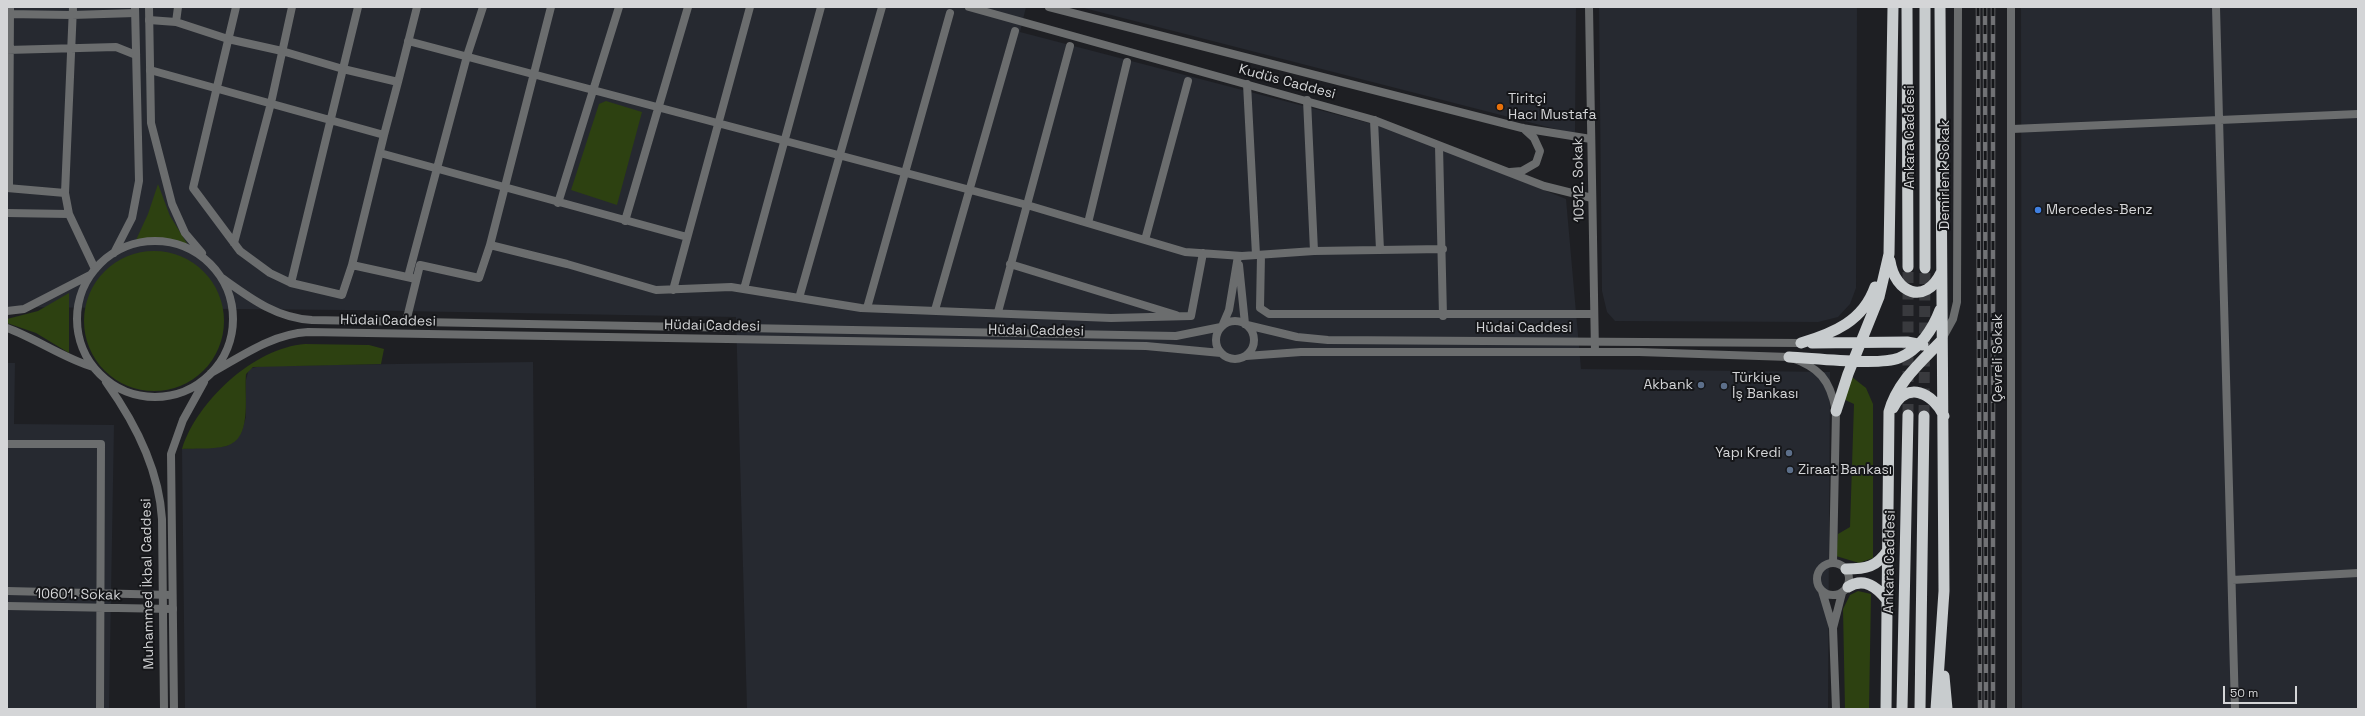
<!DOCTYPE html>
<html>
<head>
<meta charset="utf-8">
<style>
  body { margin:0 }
  #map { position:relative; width:2365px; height:716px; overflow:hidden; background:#1e1f23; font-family:"Space Grotesk",sans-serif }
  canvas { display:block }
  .frame { position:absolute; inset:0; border:8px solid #d4d5d7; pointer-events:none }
  .scale { position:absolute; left:2223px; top:686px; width:74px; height:18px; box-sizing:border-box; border:2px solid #d4d5d7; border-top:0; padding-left:5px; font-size:12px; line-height:14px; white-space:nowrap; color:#d4d5d7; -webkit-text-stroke:3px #151619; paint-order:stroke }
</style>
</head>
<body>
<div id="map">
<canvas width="2365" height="716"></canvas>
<div class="frame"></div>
<div class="scale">50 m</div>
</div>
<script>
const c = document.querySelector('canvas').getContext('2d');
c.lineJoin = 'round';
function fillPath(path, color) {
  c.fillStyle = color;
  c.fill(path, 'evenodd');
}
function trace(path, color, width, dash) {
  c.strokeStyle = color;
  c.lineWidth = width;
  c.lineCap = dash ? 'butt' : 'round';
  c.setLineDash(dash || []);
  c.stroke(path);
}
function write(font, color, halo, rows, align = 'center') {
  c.font = font + ' "Space Grotesk",sans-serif';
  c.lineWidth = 4;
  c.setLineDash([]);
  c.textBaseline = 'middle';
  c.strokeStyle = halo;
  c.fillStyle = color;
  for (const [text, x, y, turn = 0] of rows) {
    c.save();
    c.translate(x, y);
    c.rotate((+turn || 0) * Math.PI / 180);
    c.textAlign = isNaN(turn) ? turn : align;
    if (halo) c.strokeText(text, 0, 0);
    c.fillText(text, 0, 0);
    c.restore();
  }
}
const built = new Path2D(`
  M7,7H1026L1020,32L1392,129L1566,199L1581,369L1830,372L1828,709H747L736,317L345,310L7,307Z
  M1080,7H1576L1575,134Z
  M1599,7H1857L1856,288L1850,304L1838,317L1818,322L1615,321L1607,312L1602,291Z
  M2021,7H2358V709H2022Z
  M533,362L536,709H185L182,449L227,446L242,430L246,417V380L249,369L260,366Z
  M7,363H15L14,424L114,425L109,709H7Z`);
const green = new Path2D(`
  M606,101L642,112L617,205L571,190L599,104Z
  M158,184L170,216L188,245L164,239L136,240L148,214Z
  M84 321a70 70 0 1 1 140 0a70 70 0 1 1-140 0Z
  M69,293V353L36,333L7,323V319L38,311Z
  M305,344L369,345L384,349L381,364L253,367L246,374C244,393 252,434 231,444C221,450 194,448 182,449C197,401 254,348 305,344Z
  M1852,377L1866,388L1873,404V558L1859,563L1836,556L1838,534L1850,527L1854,404L1843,399Z
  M1858,591L1871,594L1869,709H1845L1843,609L1850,595Z`);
const trunkTunnel = new Path2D(`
  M1908,415V267
  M1924,416L1925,268`);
const minor = new Path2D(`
  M73,7L65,193L69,214L95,269
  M236,7L193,188L240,251L270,273L291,283L342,295L352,265L416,279
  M1589,7L1595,352
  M2216,7L2235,709
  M7,14L72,15L135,13
  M149,20L176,22L178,7
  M176,22L228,39L282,51L343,69L398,82L417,7
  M408,41L1027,205L1185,252L1242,256L1314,251L1443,249
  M7,50L116,47L136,55
  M150,70L384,135L352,265
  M1247,84L1256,255
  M1307,100L1314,251
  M1374,120L1380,250
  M2012,129L2358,114
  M384,135L398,82
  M1439,146L1443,316
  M380,153L687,237
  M7,188L65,193
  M9,188L10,7
  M558,203L619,7
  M7,213L69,214
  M625,221L688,7
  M1088,223L1127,62
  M1145,240L1188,81
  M234,243L271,103L292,7
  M490,245L551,7
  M1261,255L1260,308L1269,314H1594
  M1010,264L1176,315
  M408,277L467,56L483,7
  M291,283L358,7
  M744,289L821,7
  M673,290L750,7
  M799,298L882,7
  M867,308L950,13
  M935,310L1015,31
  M998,312L1070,46
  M406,322L420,265L479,278L490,245L567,264L656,290L731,287L861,308L1111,318L1191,316L1203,253
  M7,444H101L100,709
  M2232,580L2358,573
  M7,591L172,595
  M7,606L173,609`);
const tertiary = new Path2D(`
  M149,7L151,123L172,204L185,233L202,253
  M969,7L1374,120L1544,186L1592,198
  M1049,7L1522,128L1591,139
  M2011,7V709
  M1510,172L1522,171L1536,163L1540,151L1534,138L1523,128
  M77 319a78 78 0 1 1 156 0a78 78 0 1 1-156 0Z
  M114,253L132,218L139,181L135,7
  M1239,265L1245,324
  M222,278C250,298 276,318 312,320L1176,336L1221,327
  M7,311L24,309L90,275
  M1216 340a19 19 0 1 1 38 0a19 19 0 1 1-38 0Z
  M1223,324L1229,310L1238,256
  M1247,325L1297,337L1328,340L1801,343
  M7,328C37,339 63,358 93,367
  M1942,339L1953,319L1957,302L1958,7
  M1246,356L1301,352H1639L1789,357C1819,367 1830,379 1836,411L1833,563
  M211,373C242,356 272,334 308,332L1146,346L1221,353
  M106,382C134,421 159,470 162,519L164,709
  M1817 579a16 16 0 1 1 32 0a16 16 0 1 1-32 0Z
  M1822,591L1833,628L1836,709
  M1833,628L1842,593
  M174,709L171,454L183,420L204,382`);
const trunk = new Path2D(`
  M1907,7L1908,267
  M1890,261C1895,293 1925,306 1941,273
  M1925,268V7
  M1801,343C1834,333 1863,321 1875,287
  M1812,343L1907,342L1923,345
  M1789,357C1813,358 1879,366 1899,358C1919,350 1933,329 1940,310
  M1893,408C1907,380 1933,393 1944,416
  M1836,411L1848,374L1879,297L1889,254L1893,7
  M1846,569C1866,569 1877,567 1888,550
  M1848,587C1864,577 1877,587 1887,600
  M1944,676L1947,709
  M1886,709L1889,412C1897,382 1921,362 1942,340
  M1902,709L1908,415
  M1920,709L1924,416
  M1936,709L1944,591L1940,7`);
const rail = new Path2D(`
  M1978,7L1980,709
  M1985,7L1986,709
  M1993,7V709`);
const markers = [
  [1500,107,4,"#e8710a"],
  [2038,210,4,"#3f7fe0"],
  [1701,385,4,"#5c6f8a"],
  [1724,386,4,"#5c6f8a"],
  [1789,453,4,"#5c6f8a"],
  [1790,470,4,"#5c6f8a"]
];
const streetNames = [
  ["Kudüs Caddesi",1287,82,15],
  ["Ankara Caddesi",1910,137,-90],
  ["Demirlenk Sokak",1945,175,-90],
  ["10512. Sokak",1579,180,-91],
  ["Hüdai Caddesi",388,321,1],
  ["Hüdai Caddesi",712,326,1],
  ["Hüdai Caddesi",1524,328],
  ["Hüdai Caddesi",1036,331,1],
  ["Çevreli Sokak",1998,358,-90],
  ["Ankara Caddesi",1890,562,-89],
  ["Muhammed İkbal Caddesi",148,584,-91],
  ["10601. Sokak",78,595,1]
];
const poiNames = [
  ["Tiritçi",1508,99],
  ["Hacı Mustafa",1508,115],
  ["Mercedes-Benz",2046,210],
  ["Türkiye",1732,378],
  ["İş Bankası",1732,394],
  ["Akbank",1693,385,"right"],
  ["Yapı Kredi",1781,453,"right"],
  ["Ziraat Bankası",1798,470]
];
fillPath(built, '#262930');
fillPath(green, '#2d4111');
trace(trunkTunnel, '#393a3e', 11, [11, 5.5]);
trace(minor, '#6b6d6e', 8);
trace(tertiary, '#6b6d6e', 8);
trace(trunk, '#c8ccce', 11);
trace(rail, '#717275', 4.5);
trace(rail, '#151619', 3, [9]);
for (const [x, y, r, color] of markers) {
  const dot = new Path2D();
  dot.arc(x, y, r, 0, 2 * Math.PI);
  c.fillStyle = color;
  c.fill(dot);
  trace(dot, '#151619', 1.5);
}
write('14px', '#d4d5d7', '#151619', streetNames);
write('14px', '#d4d5d7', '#151619', poiNames, 'left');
</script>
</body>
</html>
